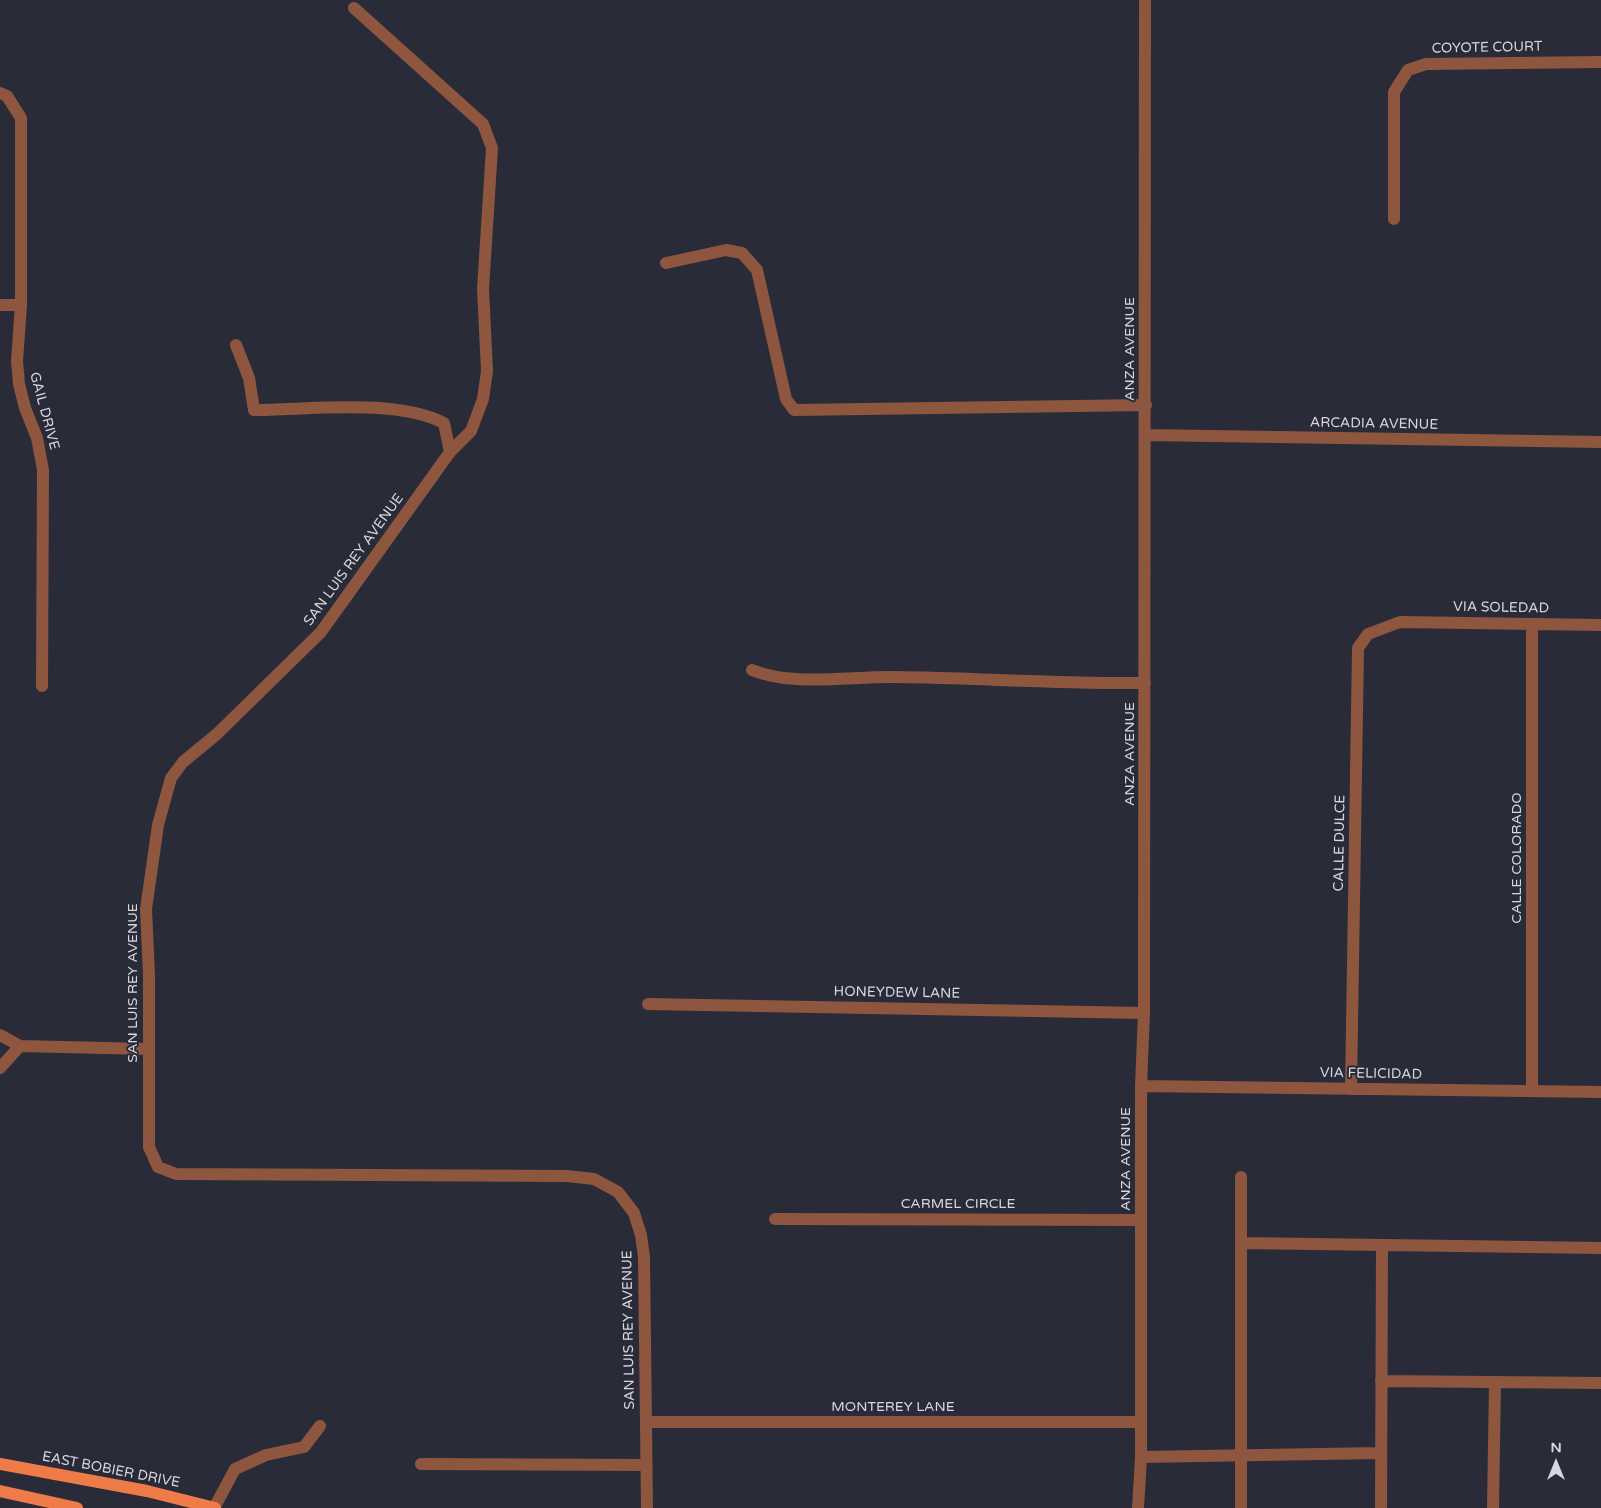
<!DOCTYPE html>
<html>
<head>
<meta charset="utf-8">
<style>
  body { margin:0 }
  #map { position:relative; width:1601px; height:1508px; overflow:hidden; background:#2a2b38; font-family:"Varela Round",sans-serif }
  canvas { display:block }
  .north { position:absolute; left:1531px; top:1438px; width:50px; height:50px; -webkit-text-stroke:4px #2a2b38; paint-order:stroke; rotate:0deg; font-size:14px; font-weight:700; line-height:20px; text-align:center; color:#d6d7df }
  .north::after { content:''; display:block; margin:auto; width:18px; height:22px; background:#d6d7df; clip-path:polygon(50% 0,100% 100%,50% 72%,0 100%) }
</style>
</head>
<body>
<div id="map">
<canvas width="1601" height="1508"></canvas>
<div class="north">N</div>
</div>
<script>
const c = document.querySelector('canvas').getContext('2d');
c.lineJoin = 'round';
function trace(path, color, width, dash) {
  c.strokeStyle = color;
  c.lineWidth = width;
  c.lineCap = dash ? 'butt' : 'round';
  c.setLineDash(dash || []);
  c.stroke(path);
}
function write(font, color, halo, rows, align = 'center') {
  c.font = font + ' "Varela Round",sans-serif';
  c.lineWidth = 4;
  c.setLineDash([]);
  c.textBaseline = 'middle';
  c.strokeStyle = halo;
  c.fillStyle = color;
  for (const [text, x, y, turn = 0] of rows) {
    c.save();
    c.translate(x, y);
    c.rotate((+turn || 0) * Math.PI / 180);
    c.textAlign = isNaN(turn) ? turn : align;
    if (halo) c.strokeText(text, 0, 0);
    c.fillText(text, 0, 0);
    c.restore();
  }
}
const minor = new Path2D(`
  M354,8L483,124L492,148L483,289L487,371L483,399L471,431L450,452L321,632L217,734L183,762L171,778L158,825L146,909L149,975V1147L158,1167L176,1174L567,1176L594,1179L618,1192L634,1213L641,1235L644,1257L647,1508
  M0,93L7,96L21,118V305L17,361L19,384L25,408L37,438L43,470L42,686
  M1394,219V92L1408,70L1426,64L1601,62
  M666,263L726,250L742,253L757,270L786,399L794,410L1146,405
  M0,305H21
  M236,345L249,378L254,410C308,410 395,398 444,423L450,452
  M1146,435L1601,442
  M1532,624V1091
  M752,670C793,687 851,676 895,677C978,678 1062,684 1145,683
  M648,1004L1144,1013
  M0,1035L20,1046L148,1049
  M0,1068L20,1046
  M1141,1086L1601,1092
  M1351,1089L1358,648L1368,634L1400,622L1601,625
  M1241,1177V1508
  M775,1219L1141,1220
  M1241,1243L1601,1248
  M1381,1381L1601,1383
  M646,1422H1141
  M1141,1457L1381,1453
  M421,1464L646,1465
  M214,1508L235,1469L266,1455L304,1447L320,1426
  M1138,1508L1141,1457V1086L1144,1013L1145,0
  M1381,1508L1382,1245
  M1493,1508L1495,1382`);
const major = new Path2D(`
  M0,1464L147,1491L215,1508
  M0,1491L77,1508`);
const streetNames = [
  ["COYOTE COURT",1487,48,-1],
  ["ANZA AVENUE",1130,349,-90],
  ["GAIL DRIVE",44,411,75],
  ["ARCADIA AVENUE",1374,424,1],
  ["SAN LUIS REY AVENUE",354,560,-54],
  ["VIA SOLEDAD",1501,608,1],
  ["ANZA AVENUE",1130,754,-90],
  ["CALLE DULCE",1340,843,-89],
  ["CALLE COLORADO",1517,858,-90],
  ["SAN LUIS REY AVENUE",133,983,-90],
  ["HONEYDEW LANE",897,993,1],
  ["VIA FELICIDAD",1371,1074,1],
  ["ANZA AVENUE",1126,1159,-90],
  ["CARMEL CIRCLE",958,1204],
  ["SAN LUIS REY AVENUE",629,1330,-91],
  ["MONTEREY LANE",893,1407],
  ["EAST BOBIER DRIVE",111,1470,11]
];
trace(minor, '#8e563e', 12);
trace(major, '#ee7b48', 12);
write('14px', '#d6d7df', '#2a2b38', streetNames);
</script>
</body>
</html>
